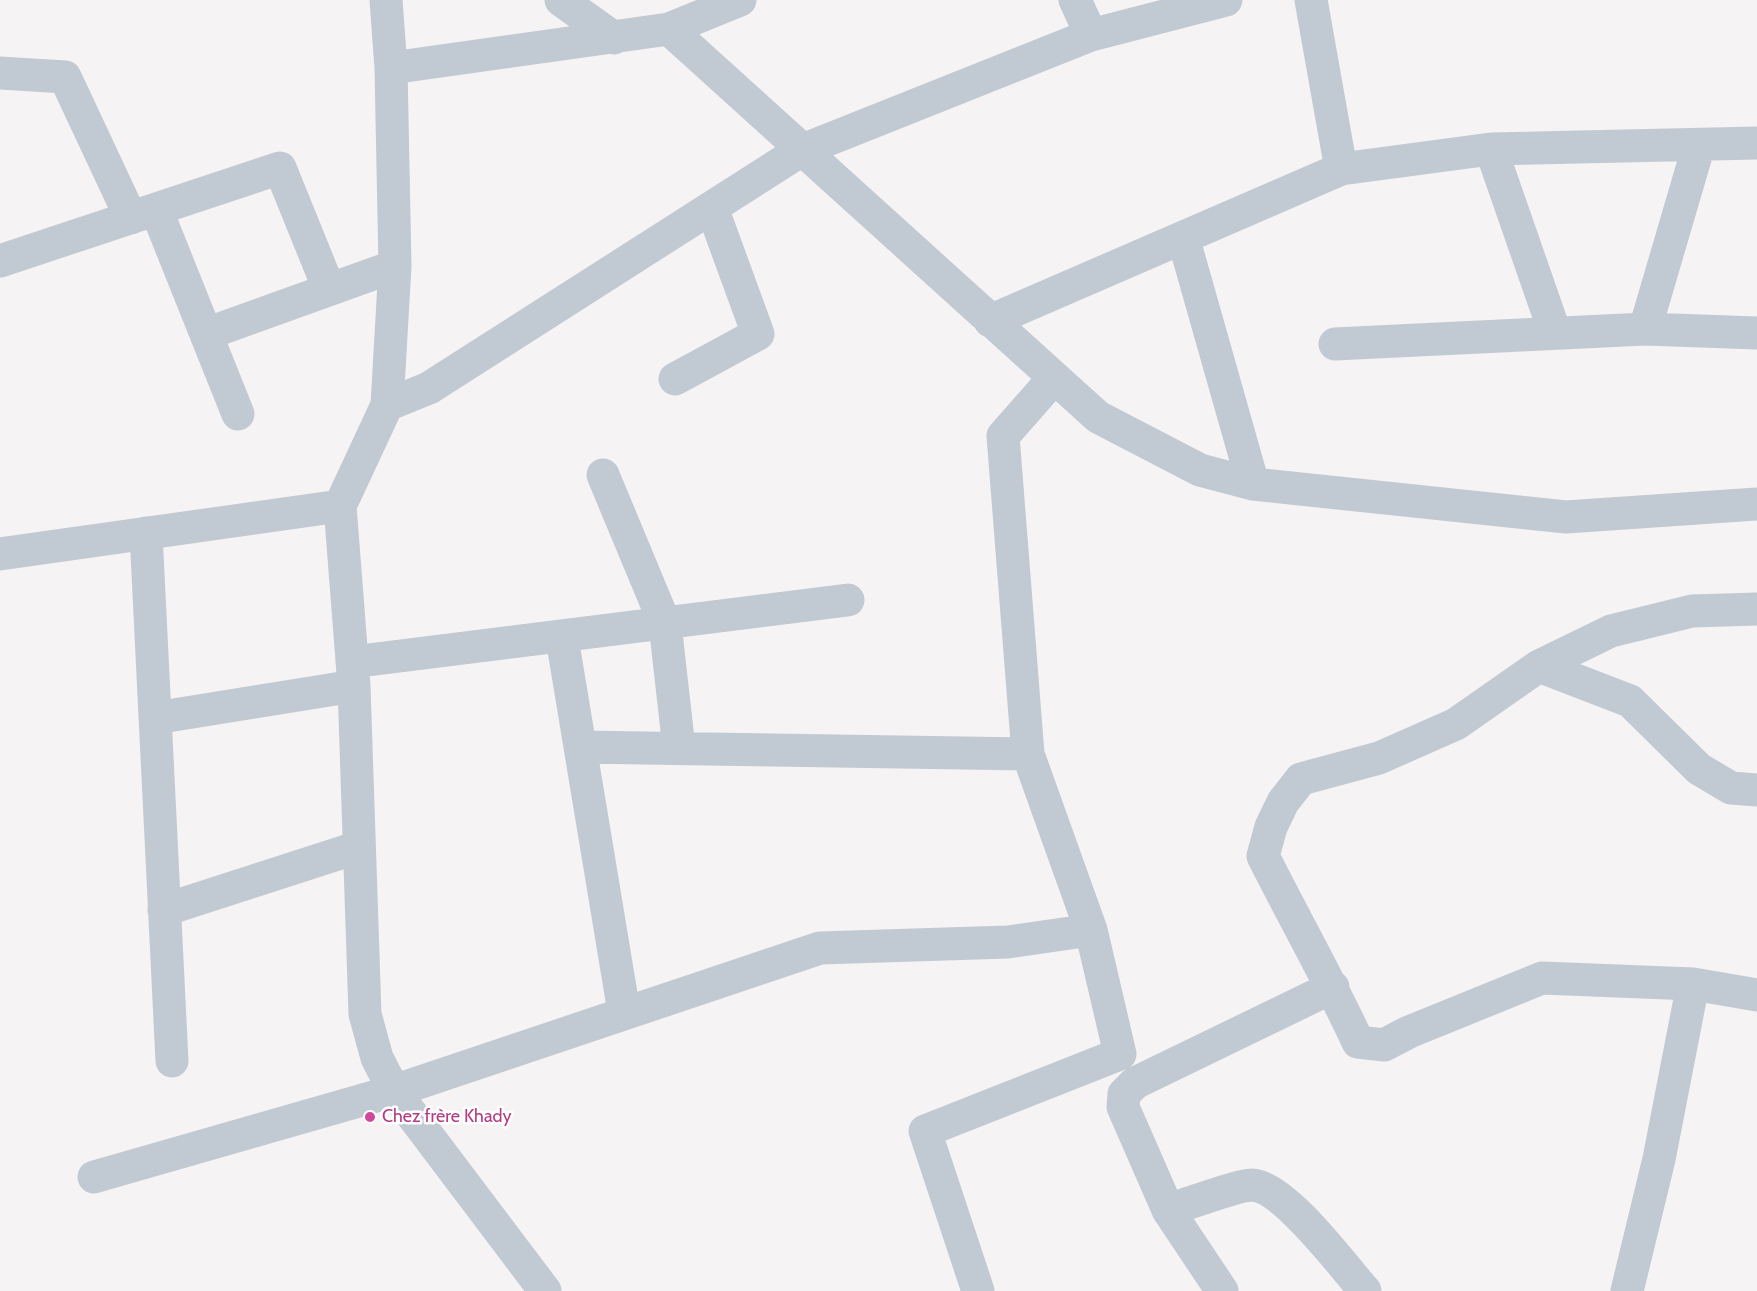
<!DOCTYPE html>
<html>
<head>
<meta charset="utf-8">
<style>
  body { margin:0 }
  canvas { display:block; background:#f5f3f3 }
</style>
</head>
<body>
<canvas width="1757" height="1291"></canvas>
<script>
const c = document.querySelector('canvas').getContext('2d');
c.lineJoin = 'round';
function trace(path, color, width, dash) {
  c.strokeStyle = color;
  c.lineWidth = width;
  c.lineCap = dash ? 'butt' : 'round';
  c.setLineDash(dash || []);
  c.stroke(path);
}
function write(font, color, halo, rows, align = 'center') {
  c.font = font + ' Cabin,sans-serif';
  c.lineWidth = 5;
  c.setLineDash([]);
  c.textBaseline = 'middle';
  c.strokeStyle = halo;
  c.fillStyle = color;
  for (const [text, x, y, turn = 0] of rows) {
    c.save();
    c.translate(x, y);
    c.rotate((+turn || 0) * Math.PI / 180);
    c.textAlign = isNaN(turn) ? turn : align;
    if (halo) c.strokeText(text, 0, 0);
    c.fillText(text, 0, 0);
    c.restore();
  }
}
const minor = new Path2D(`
  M386,0L391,68L395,266L387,405L340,506L354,686L365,1014L377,1058L394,1091L545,1291
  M561,0L614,38
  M1075,0L1091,35
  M1311,0L1341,169
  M669,29L1098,417L1200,470L1253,484L1566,517L1757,504
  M391,68L669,29L740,0
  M0,73L65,77L131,218
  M1491,149L1555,333
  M156,209L238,414
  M1183,237L1253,484
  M0,261L280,168L329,289
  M990,321L1341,169L1491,149L1757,143
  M1645,329L1699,145
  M206,334L395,266
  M1335,344L1645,329L1757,333
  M675,379L758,334L712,208
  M387,405L429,388L800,151L1091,35L1226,0
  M603,475L665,624L679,748
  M146,533L172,1061
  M0,554L340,506
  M562,638L624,1012
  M352,662L848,600
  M1539,666L1630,701L1699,769L1731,788L1757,790
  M155,718L354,686
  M580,747L1028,754
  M164,910L359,847
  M1693,984L1542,978L1409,1032L1384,1045L1358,1042C1329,979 1294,918 1263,856L1271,827L1283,802L1301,779L1379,758L1456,724L1539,666L1611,631L1692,611L1757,609
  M94,1177L394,1091L820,948L1008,942L1091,930L1028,754L1003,436L1054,378
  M1168,1210C1185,1205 1238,1185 1252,1185C1284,1186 1343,1266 1365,1291
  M978,1291L925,1131L1120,1054L1091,930
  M1222,1291L1168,1210L1123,1107L1124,1094L1135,1083L1333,987
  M1627,1291L1659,1159L1693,984L1757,995`);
const markers = [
  [370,1117,6,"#d1479c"]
];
const hotelNames = [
  ["Chez frère Khady",382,1117]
];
trace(minor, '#c1cad2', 33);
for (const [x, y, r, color] of markers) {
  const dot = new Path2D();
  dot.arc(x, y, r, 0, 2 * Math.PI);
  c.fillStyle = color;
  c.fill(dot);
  trace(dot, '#fff', 2);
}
write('18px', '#b23c85', '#fff', hotelNames, 'left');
</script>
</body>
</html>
